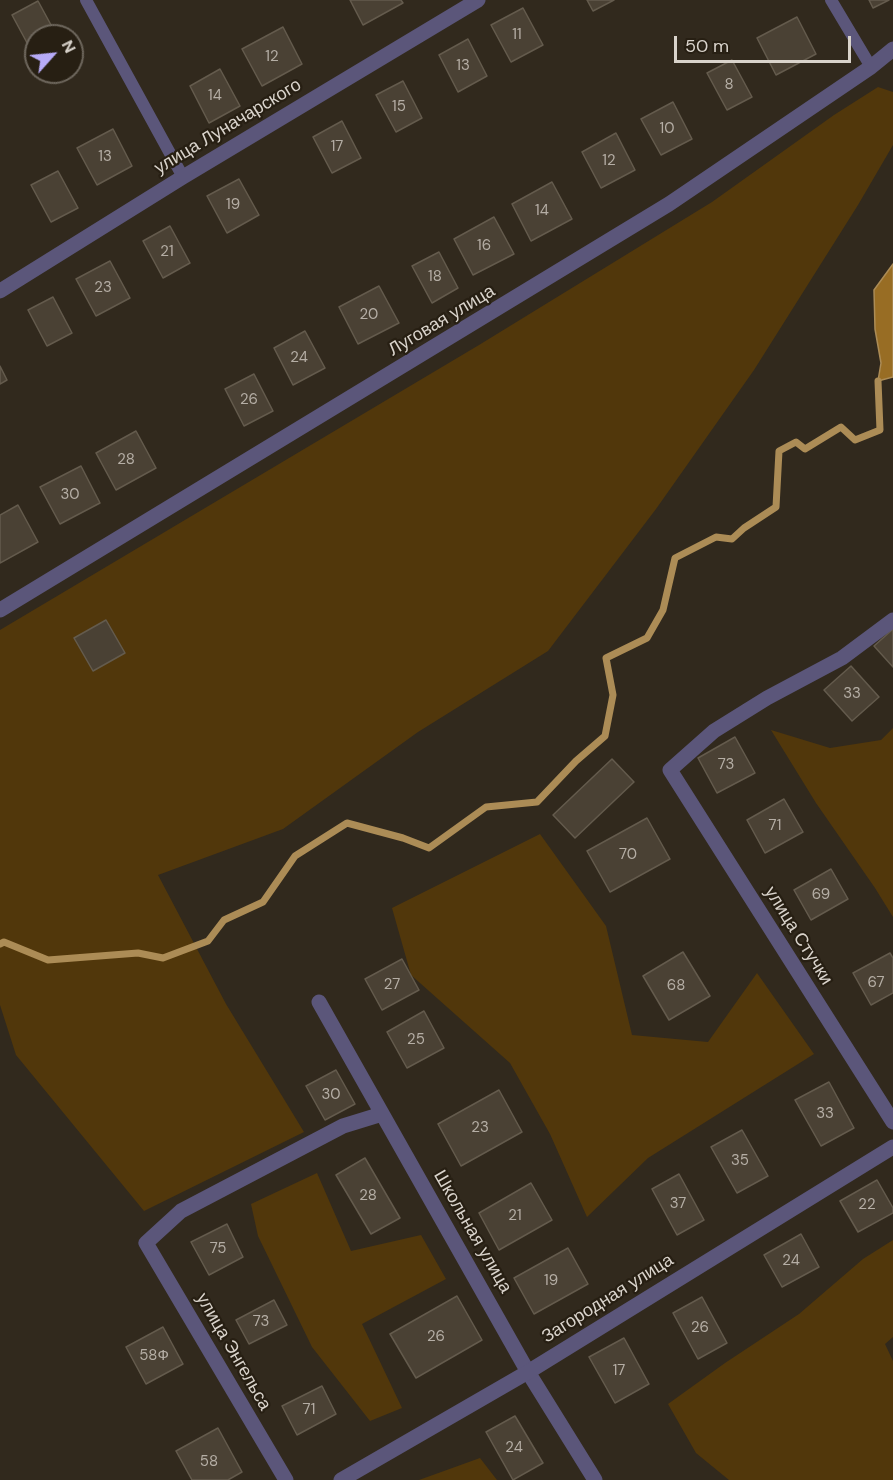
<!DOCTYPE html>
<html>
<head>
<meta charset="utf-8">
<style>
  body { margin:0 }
  #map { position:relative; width:893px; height:1480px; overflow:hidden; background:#31291d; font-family:"DM Sans",sans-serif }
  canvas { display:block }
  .north { position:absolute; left:24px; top:24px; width:60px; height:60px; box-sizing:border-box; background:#271f13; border:2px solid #6e675d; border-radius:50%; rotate:63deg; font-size:16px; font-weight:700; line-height:24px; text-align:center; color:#d9d3cb }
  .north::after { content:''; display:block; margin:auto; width:21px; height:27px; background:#b7abf8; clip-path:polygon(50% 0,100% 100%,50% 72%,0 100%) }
  .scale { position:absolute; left:674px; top:36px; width:177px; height:27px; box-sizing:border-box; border:3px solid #d9d3cb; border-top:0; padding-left:8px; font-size:18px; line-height:21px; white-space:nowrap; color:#d9d3cb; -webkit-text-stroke:4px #271f13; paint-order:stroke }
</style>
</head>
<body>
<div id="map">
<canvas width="893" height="1480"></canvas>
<div class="north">N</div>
<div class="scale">50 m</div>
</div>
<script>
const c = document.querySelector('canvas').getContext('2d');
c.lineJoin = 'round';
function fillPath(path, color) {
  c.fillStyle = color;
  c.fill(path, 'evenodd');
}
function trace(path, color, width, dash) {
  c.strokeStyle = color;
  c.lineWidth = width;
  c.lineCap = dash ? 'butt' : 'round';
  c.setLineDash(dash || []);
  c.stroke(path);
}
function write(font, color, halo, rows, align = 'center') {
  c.font = font + ' "DM Sans",sans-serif';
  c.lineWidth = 4.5;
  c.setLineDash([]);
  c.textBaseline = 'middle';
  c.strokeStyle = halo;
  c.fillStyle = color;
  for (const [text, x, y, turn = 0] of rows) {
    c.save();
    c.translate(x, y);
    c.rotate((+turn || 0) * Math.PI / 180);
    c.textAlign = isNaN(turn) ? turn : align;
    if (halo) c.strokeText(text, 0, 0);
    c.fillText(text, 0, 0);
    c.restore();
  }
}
const green = new Path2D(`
  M878,87L893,92V145L858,205L754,370L656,509L548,651L418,732L283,829L158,875L226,1004L304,1132L144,1211L16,1055L0,1005V630L479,345L712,202L834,115Z
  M893,728V917L875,888L816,803L771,730L830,748L881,740Z
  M540,834L606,926L632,1035L708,1042L757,973L814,1054L648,1158L587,1217L550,1134L510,1063L411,975L392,908Z
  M317,1173L351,1251L421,1235L446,1279L362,1324L402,1408L370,1421L312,1347L258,1236L251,1204Z
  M893,1240V1337L885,1344L893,1361V1480H729L696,1453L668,1404L725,1363L799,1314L863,1259Z
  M480,1458L497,1480H419Z`);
const water = new Path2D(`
  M893,264V377L878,381L881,363L875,329L874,290Z`);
const stream = new Path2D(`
  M0,944L4,942L48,960L138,953L163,958L208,941L224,920L263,902L295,856L347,823L403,838L429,848L486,807L537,802L576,761L605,736L613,695L606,658L647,638L663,610L675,558L716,537L732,539L744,528L776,507L779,451L796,442L805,449L841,427L855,440L880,430L878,381`);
const building = new Path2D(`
  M350,0H401L403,3L363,25Z
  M587,0H614L593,11Z
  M869,0H889L873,8Z
  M38,1L57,36H36V49L32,52L12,15Z
  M523,8L543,45L511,62L491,25Z
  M797,17L816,54L776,75L757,38Z
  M283,27L302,64L262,86L242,49Z
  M468,39L487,76L458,92L439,55Z
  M732,60L752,97L727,110L707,73Z
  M220,69L240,106L209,123L190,86Z
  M403,81L422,118L396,132L376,95Z
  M673,102L692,139L661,155L641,119Z
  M342,121L361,158L332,173L313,137Z
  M113,129L132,166L97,185L77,148Z
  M616,133L635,170L601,188L582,152Z
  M58,171L78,208L51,222L31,185Z
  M239,179L259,215L227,233L207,196Z
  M552,182L572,219L531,241L512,204Z
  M494,217L514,254L473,275L454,239Z
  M170,226L190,263L163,278L143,241Z
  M439,252L458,288L432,303L412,266Z
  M110,261L130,298L96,316L76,279Z
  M379,286L399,323L358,344L339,307Z
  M53,297L72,333L47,346L28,310Z
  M305,331L325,368L293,385L274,348Z
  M0,366L7,380L0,384Z
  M254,374L273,411L244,426L225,389Z
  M136,431L156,468L116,490L96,453Z
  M81,466L100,503L60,524L40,487Z
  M18,505L38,542L0,563V515Z
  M106,620L125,653L93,671L74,638Z
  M893,629V667L874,646Z
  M851,666L879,697L852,721L824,690Z
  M735,737L755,773L717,793L698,758Z
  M612,759L634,782L575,838L553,815Z
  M784,799L803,832L765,853L747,820Z
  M647,818L670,859L610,892L587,851Z
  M831,869L848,899L811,920L794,890Z
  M683,952L710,996L669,1020L643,976Z
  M890,953L893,958V993L871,1005L853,973Z
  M402,959L419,990L382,1010L365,979Z
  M424,1011L444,1048L407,1068L387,1032Z
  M336,1070L355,1104L325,1120L306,1086Z
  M829,1082L854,1128L821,1146L795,1100Z
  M499,1090L522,1132L461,1166L438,1124Z
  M742,1130L768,1176L737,1193L711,1147Z
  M365,1158L400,1218L371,1234L336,1175Z
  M679,1174L704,1220L677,1235L652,1189Z
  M877,1180L893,1208V1213L858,1232L840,1201Z
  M531,1183L552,1220L499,1250L479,1213Z
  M227,1224L243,1257L209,1275L191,1242Z
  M801,1234L819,1267L782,1287L764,1255Z
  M568,1248L588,1284L534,1314L514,1278Z
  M457,1296L482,1340L416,1378L390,1334Z
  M702,1297L727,1343L698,1359L673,1313Z
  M274,1300L287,1325L249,1344L236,1320Z
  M163,1327L183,1364L146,1384L126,1347Z
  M624,1338L649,1384L615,1403L589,1357Z
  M322,1386L336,1414L297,1435L282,1406Z
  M515,1416L543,1463L513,1480L486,1432Z
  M218,1428L242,1472L228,1480H192L176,1451Z`);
const service = new Path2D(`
  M86,0L183,177
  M831,0L871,67`);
const minor = new Path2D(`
  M0,291L183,177L478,0
  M0,610L669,204L871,67L893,49
  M893,620L842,658L767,698L714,731L670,770L893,1122
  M319,1002L528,1372L595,1480
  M286,1480L146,1243L181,1211L343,1126L382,1114`);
const tertiary = new Path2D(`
  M341,1480L528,1372L893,1147`);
const numberNames = [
  ["11",517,35],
  ["12",272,57],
  ["13",463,66],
  ["8",729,85],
  ["14",215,96],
  ["15",399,107],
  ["10",667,129],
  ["17",337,147],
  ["13",105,157],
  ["12",609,161],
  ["19",233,205],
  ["14",542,211],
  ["16",484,246],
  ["21",167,252],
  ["18",435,277],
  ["23",103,288],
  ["20",369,315],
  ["24",299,358],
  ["26",249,400],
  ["28",126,460],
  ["30",70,495],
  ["33",852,694],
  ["73",726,765],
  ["71",775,826],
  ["70",628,855],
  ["69",821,895],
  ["67",876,983],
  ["27",392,985],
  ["68",676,986],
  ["25",416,1040],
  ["30",331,1095],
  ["33",825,1114],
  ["23",480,1128],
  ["35",740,1161],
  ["28",368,1196],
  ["37",678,1204],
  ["22",867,1205],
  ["21",515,1216],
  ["75",218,1249],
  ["24",791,1261],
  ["19",551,1281],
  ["73",261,1322],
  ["26",700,1328],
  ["26",436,1337],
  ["58Ф",154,1356],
  ["17",619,1371],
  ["71",309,1410],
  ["24",514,1448],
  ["58",209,1462]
];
const streetNames = [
  ["улица Луначарского",228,127,-31],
  ["Луговая улица",442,321,-31],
  ["улица Стучки",798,936,58],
  ["Школьная улица",472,1232,60],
  ["Загородная улица",608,1299,-32],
  ["улица Энгельса",233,1352,60]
];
fillPath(green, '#51370b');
fillPath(water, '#986d24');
trace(water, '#ac8c56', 1.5);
trace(stream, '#ac8c56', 7);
fillPath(building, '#4a4134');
trace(building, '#645b4d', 1.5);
trace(service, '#5b567a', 12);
trace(minor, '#5b567a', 15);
trace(tertiary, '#5b567a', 15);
write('15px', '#b5aea5', null, numberNames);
write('18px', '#d9d3cb', '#271f13', streetNames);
</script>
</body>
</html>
